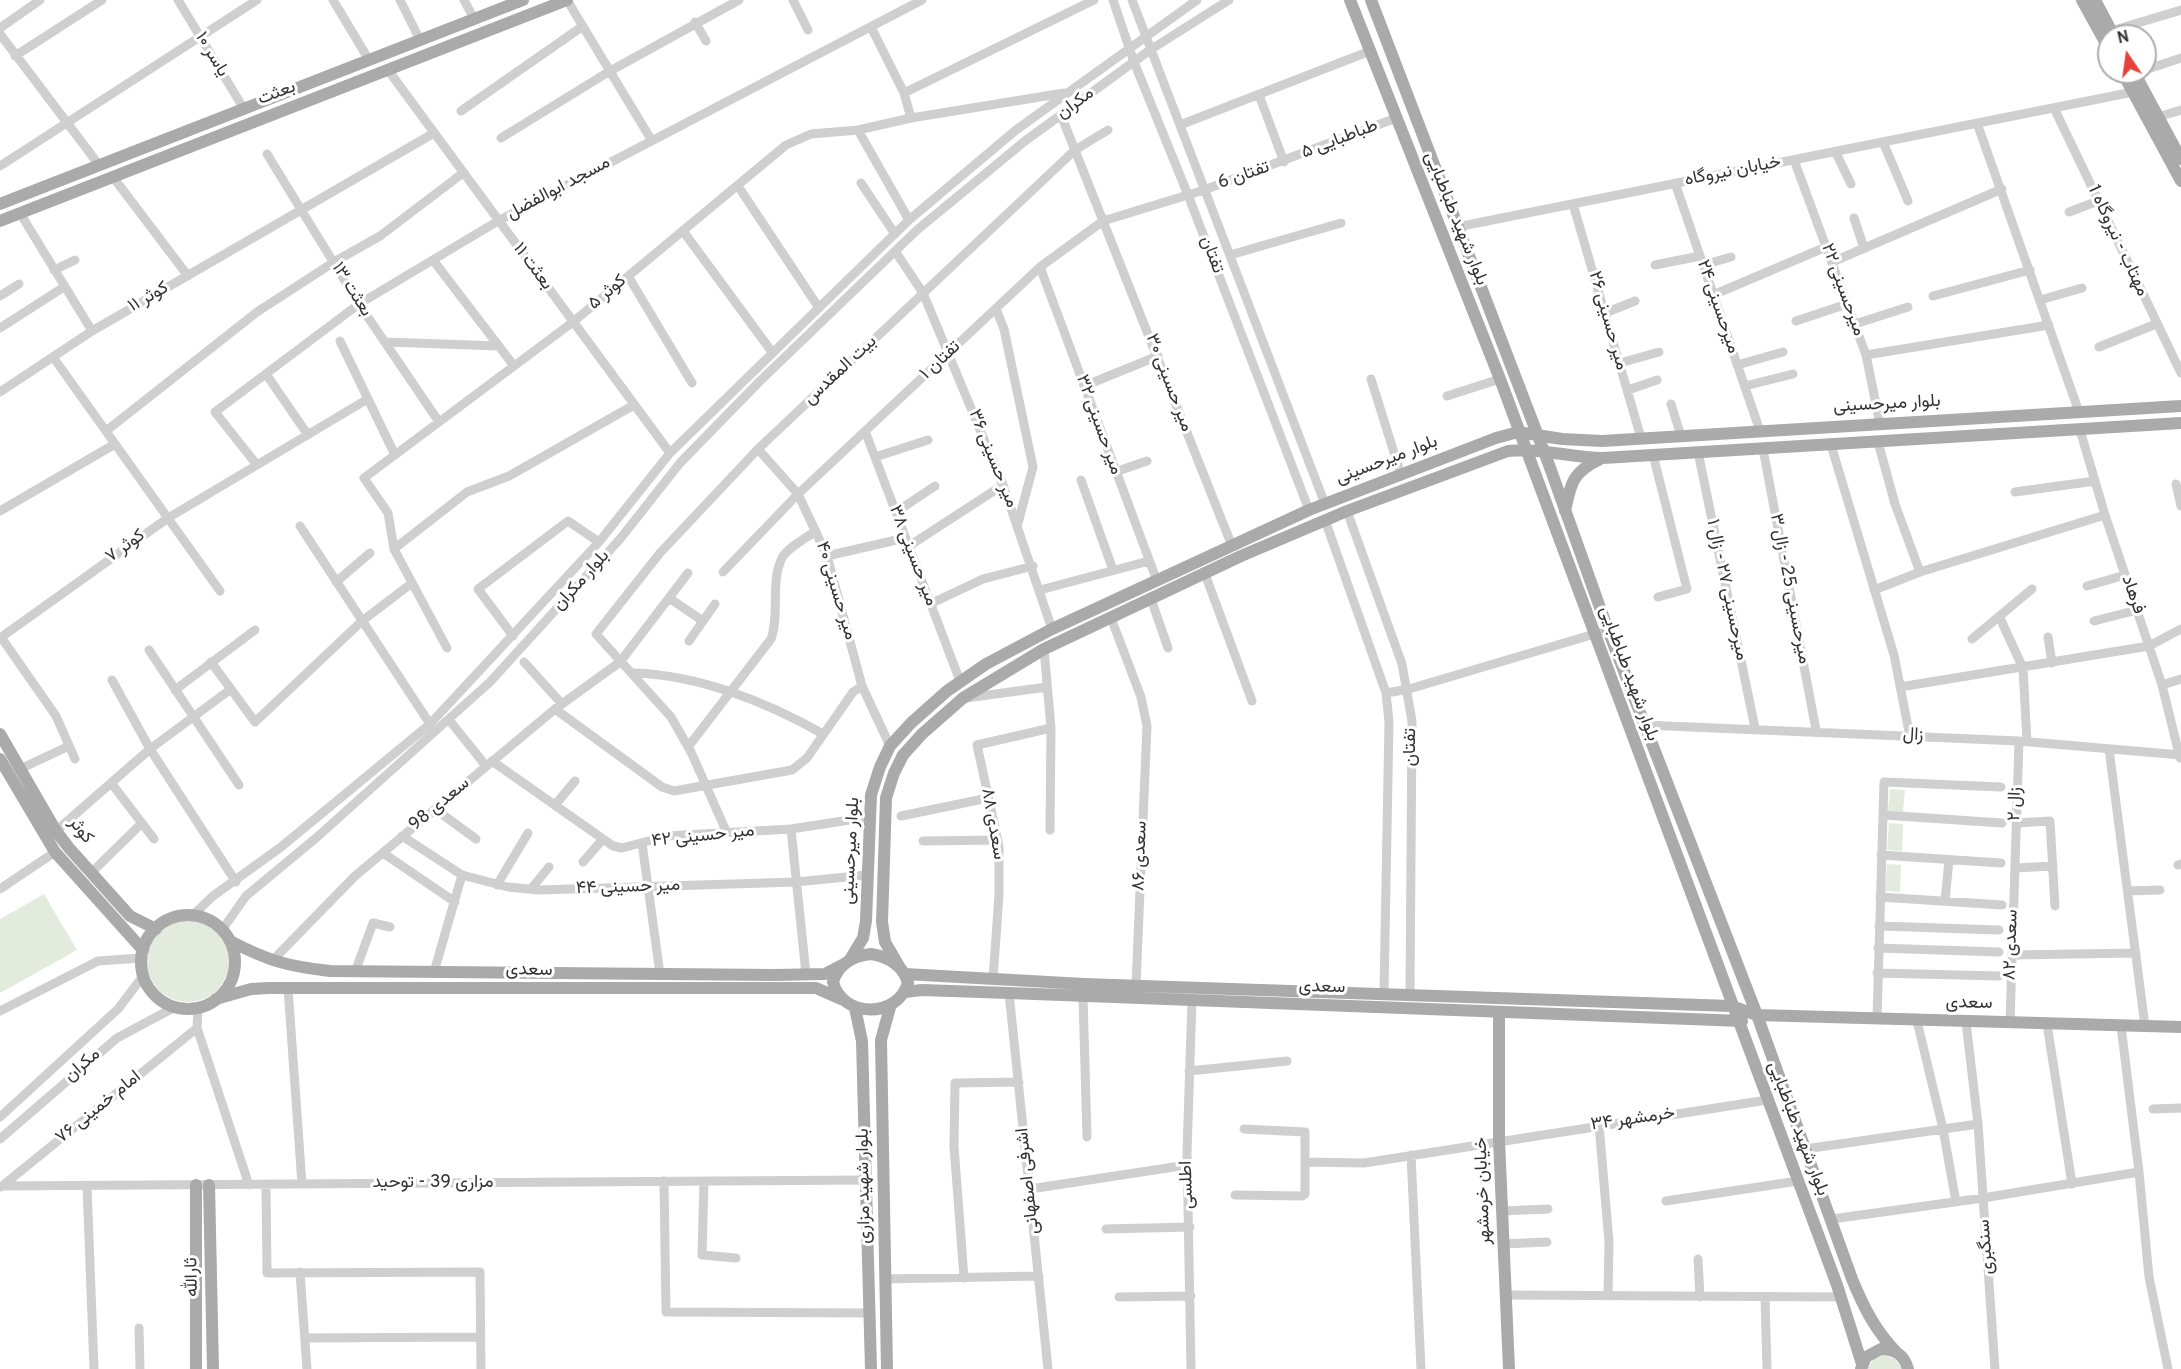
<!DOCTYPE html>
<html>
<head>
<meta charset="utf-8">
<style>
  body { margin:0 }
  #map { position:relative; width:2181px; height:1369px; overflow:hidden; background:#fff; font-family:Overpass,sans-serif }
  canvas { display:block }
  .north { position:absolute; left:2097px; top:24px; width:60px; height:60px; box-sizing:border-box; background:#fff; border:2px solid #adadad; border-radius:50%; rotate:347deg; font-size:16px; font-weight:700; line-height:24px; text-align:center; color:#323232 }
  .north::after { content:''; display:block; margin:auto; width:21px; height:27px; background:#e3433a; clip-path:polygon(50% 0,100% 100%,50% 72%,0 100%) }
</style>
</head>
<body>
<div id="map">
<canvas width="2181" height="1369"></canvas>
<div class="north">N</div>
</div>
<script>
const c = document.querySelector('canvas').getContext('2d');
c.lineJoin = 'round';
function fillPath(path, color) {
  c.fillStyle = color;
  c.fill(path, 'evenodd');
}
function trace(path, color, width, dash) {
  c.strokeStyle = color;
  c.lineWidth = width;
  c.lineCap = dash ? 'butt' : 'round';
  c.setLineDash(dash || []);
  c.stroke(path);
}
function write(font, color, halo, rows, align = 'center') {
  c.font = font + ' Overpass,Vazirmatn,sans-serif';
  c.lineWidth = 6;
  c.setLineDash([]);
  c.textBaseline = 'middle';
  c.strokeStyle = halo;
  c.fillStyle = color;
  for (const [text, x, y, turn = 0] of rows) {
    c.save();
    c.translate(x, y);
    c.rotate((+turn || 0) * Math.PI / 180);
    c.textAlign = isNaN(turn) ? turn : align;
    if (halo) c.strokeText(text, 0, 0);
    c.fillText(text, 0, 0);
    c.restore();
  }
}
const green = new Path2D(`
  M1890,789L1905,790L1903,812L1888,811Z
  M1889,823L1903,824L1902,851L1887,850Z
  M1887,864L1901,865L1900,892L1885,891Z
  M44,894L77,950L0,993V919Z
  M147 961a41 41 0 1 1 82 0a41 41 0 1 1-82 0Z
  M1885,1355L1895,1359L1902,1369H1867L1874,1359Z`);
const minor = new Path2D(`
  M178,0L244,109
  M333,0L369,60
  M400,0L420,40
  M464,0L474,19
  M567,0L652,141
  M793,0L808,30
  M1113,0L1134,62L1188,195L1309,510
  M1132,0L1325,504
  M695,22L706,41
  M871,27L904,93L911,118
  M0,28L40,0
  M2111,31L2181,10
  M0,34L99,165
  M15,56L102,0
  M388,70L670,453
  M2145,70L2181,58
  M904,93L1094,0
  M1259,95L1284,162
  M2054,108L2181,373
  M461,111L583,26
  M1061,115L1232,546
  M2158,117L2181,110
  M1977,123L2079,412
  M1180,125L1370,51
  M858,130L909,220
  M501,138L610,71L739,0
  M1883,142L1908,201
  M1835,151L1851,184
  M267,154L359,304L439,422
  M1794,160L1866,355L1880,424
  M0,166L257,0
  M113,177L188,276
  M861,183L895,234
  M1675,183L1760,431
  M738,186L819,308
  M1573,204L1641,438
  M2069,212L2098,201
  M20,213L92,331
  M1854,218L1864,248
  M1457,227L2133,92
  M683,231L772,352
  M895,251L923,293L1003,485L1052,629
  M1230,255L1341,223
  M433,260L514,366
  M1832,262L2002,189
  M1655,265L1700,256
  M1703,265L1731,257
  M1040,267L1157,581
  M54,270L75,260
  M628,276L692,383
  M1713,295L1826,247
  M0,296L19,284
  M1933,296L2030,270
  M2040,300L2082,288
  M996,309L1004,329L1033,467L1018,523
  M1605,313L1635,301
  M1796,321L1847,304
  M1855,324L1908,307
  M0,328L64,287
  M340,341L395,455
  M385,342L499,346
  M2099,347L2156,324
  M1866,355L2049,325
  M53,357L220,591
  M1620,363L1659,352
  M1737,365L1783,352
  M266,374L308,435
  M1371,379L1401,475
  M1084,386L1158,356
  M1745,386L1793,374
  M1628,390L1657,380
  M0,392L92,331L434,133
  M1447,396L1500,379
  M1671,404L1681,436
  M2080,430L2105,515L2162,685L2180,758
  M106,431L257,312L334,262L380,236L463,173
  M865,431L960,681
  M1878,442L1895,504L1920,572
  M1831,445L1894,655L1910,737
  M758,449L798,494L827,556L862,686L890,746
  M1763,449L1816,730
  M1698,452L1755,728
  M1653,455L1687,589L1658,597
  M875,457L928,440
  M257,465L215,412L359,304L498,221L922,0
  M1115,472L1147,461
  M1081,480L1113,570
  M2176,484L2181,506
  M2015,492L2095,481
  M0,511L115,444
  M1347,511L1402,664L1412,721L1410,993
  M896,512L935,486
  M1325,520L1386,693L1389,722L1384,992
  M300,526L430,724
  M909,546L1003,485
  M394,549L467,492L509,476L634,405
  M827,556L905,538
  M723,572L798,494L1040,267L1103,221L1204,190L1396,118
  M1205,574L1252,701
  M336,582L370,553
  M2087,586L2125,575
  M1040,590L1149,561
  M1874,590L1920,572L2105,515
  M669,598L703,621
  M1151,599L1168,648
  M930,604L983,579L1033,566
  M1999,616L2023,668L2027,742
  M1111,618L1141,697L1147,726L1136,985
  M2094,621L2137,610
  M513,636L478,589L568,521L599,542
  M1,637L56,716L75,759
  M2048,637L2052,663
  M0,638L168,518L366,400
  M1972,639L2032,589
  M689,641L715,604
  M447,648L394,549L388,513L364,478L573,322L786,145L811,134L858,130L911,118L1064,93
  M1044,649L1051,728L1050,830
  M149,650L239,785
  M211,662L255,722L362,621L412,583
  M524,662L562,704
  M634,673C699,675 767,702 823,734
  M112,680L150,749L236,882
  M2162,685L2181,679
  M1900,687L2149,646L2181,629
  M175,690L255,630
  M1386,693L1409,689L1608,630
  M966,698L1047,687
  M555,709L662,787L674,791L792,770L807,758L853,692L862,686
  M450,721L486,766
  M1644,725L2019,741L2181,755
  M688,747L771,639C780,614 770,582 782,558C787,548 806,538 816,531
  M2109,749L2145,1026
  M492,761L613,846L622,848L667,836L791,829L869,817
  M20,769L69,746
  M112,784L154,839
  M555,805L575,781
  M435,809L476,839
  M1883,815L2002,823
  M901,816L988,798
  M2016,823L2050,821L2055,906
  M791,829L806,974
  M56,831L150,749L231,689
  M727,833L691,752L671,717L596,634L660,553L758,449L1075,150L1108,130
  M402,836L462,875L508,887L539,890L796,882L867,875
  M923,841L998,840
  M642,843L660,974
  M383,853L455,902
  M1881,855L2001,863
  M583,862L603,839
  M2178,865L2181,864
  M2015,868L2053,866
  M91,873L142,823
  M497,885L528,833
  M0,889L55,852
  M531,889L549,867
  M2128,891L2160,890
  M1880,897L2002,905
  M1945,901L1949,860
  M192,916L213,896L281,847L430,724L599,542L670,453L909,220L1016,130L1197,0
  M1879,926L1999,930
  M222,930L246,896L316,838L490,682L620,539L680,463L760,381L917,230L1025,141L1150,50L1229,0
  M1878,948L1999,952
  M2012,955L2136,953
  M272,961L355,876L555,709L620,662L688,573
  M355,972L373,923L390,927
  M434,972L462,875
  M1877,973L1999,976
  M993,979L999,895V846L977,745L1051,728
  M288,988L302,1184
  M1009,993L1048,1369
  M1083,997L1087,1137
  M198,1008L197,1028L249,1185
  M0,1011L98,961L141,958
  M1877,1018L1884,782L2001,787
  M1917,1021L1943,1129L1956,1202
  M1966,1022L1978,1124L1995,1369
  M2010,1022L2019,741
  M2047,1024L2072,1184
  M2121,1026L2139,1172L2149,1277L2168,1369
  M1189,1071L1287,1061
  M2153,1109L2181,1108
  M0,1117L118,1009L143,976
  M1599,1125L1609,1242L1608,1296
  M0,1139L117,1038L175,1007
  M1805,1149L1978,1124
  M1411,1155L1421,1369
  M1306,1162L1364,1163L1767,1100
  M664,1181L666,1312L869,1313
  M704,1181L702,1255L736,1258
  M266,1185L267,1273L480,1272L481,1369
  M2,1186L864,1180
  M87,1186L94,1369
  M1,1187L197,1028
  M1030,1189L1187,1165
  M1235,1195L1302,1196L1305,1194V1132L1244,1129
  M1666,1201L1798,1181
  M1502,1211L1548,1209
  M1832,1219L1983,1198L2139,1172
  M1106,1229L1190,1227
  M1503,1244L1547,1242
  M1698,1259L1700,1297
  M300,1272L307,1369
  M964,1278L954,1146L955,1083L1019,1082
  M884,1279L1039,1276
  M1506,1295L1841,1297
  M1119,1297L1191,1296
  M1765,1297L1767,1369
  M139,1328L140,1369
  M305,1338L481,1337
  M1191,1369L1187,1152L1192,1000`);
const major = new Path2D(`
  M1350,0L1500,379L1837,1285L1862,1364
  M1371,0L1548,462L1608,630L1757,1015L1852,1279C1864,1308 1875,1330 1897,1353
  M2082,0L2109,49
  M2095,0L2114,36
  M2122,72L2181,181
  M2134,72L2181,159
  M0,204L523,0
  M0,221L567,0
  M1565,511C1571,482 1573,472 1600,459
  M0,734L56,831L69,848L130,916L156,929
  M0,759L55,852L143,950
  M141 962a47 47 0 1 1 94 0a47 47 0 1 1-94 0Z
  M230,941C269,961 286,966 330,971L775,975L825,974L842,965
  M871,954C889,957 903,965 908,983C897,1019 842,1018 833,982C838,964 853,956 871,954Z
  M849,961L863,938L866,921L871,795L880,767L890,746L911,723L947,691L986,664L1052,629L1309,510L1496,438L1518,432L1562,439L1602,441L2181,406
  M899,966L885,942L882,922L886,798L894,773L903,755L922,734L963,698L1044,649L1241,556L1347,511L1508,451C1540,447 1571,458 1603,458L2181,423
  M905,974L1084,984L1731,1006L1757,1015L2181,1027
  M905,992L922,990L1009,993L1742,1021
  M216,999L251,989L269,988H816L841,999
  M855,1008L862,1041L871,1369
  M1499,1012V1140L1509,1369
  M209,1185L213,1369
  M196,1369V1185
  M887,1369L881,1040L891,1004
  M1861,1369L1866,1357L1881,1349C1895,1349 1904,1355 1908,1369`);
const streetNames = [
  ["یاسر ۱۰",211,55,59],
  ["بعثت",277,94,-21],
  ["مکران",1076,104,-36],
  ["طباطبایی ۵",1340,140,-21],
  ["خیابان نیروگاه",1733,172,-11],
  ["تفتان 6",1244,176,-19],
  ["مسجد ابوالفضل",559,189,-28],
  ["بلوار شهید طباطبایی",1455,219,68],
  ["مهتاب - نیروگاه 1",2117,241,65],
  ["تفتان",1211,255,69],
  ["بعثت ۱۱",532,267,53],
  ["بعثت ۱۳",351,290,58],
  ["میرحسینی ۲۲",1842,290,70],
  ["کوثر ۵",608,293,-40],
  ["کوثر ۱۱",149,298,-30],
  ["میرحسینی ۲۴",1717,307,71],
  ["میر حسینی ۲۶",1607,321,74],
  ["تفتان ۱",941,361,-43],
  ["بیت المقدس",841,371,-43],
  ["میر حسینی ۳۰",1168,383,69],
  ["بلوار میرحسینی",1887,405,-3],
  ["میر حسینی ۳۲",1098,425,70],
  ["میر حسینی ۳۶",992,459,68],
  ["بلوار میرحسینی",1387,461,-21],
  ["کوثر ۷",126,547,-36],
  ["میر حسینی ۳۸",912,556,69],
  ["بلوار مکران",582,581,-48],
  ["میرحسینی 25 - زال ۳",1789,589,79],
  ["میرحسینی ۲۷ - زال ۱",1726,590,78],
  ["میر حسینی ۴۰",835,591,73],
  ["فرهاد",2132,595,71],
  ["بلوار شهید طباطبایی",1628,674,70],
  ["زال",1913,736,3],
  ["تفتان",1411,747,-90],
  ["زال ۲",2016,804,-88],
  ["سعدی 98",440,805,-40],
  ["سعدی ۸۸",992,824,80],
  ["کوثر",80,831,52],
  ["میر حسینی ۴۲",703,837,-6],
  ["بلوار میرحسینی",852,851,-87],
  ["سعدی ۸۶",1141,856,-88],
  ["میر حسینی ۴۴",628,888,-2],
  ["سعدی ۸۲",2012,945,-88],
  ["سعدی",529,971,1],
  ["سعدی",1322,988,2],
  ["سعدی",1969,1004,1],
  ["مکران",83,1066,-41],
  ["امام خمینی ۷۶",99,1108,-39],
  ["خرمشهر ۳۴",1633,1120,-8],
  ["بلوار شهید طباطبایی",1797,1129,69],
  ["اشرفی اصفهانی",1029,1181,-96],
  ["مزاری 39 - توحید",433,1183],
  ["اطلسی",1188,1185,-92],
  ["بلوار شهید مزاری",865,1186,-91],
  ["خیابان خرمشهر",1484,1191,-92],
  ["سنگبری",1987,1247,-94],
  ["ثارالله",193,1277,-91]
];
fillPath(green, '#e3ebde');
trace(minor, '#cfcfcf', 9);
trace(major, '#aaa', 12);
write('18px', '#323232', '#fff', streetNames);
</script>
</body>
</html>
